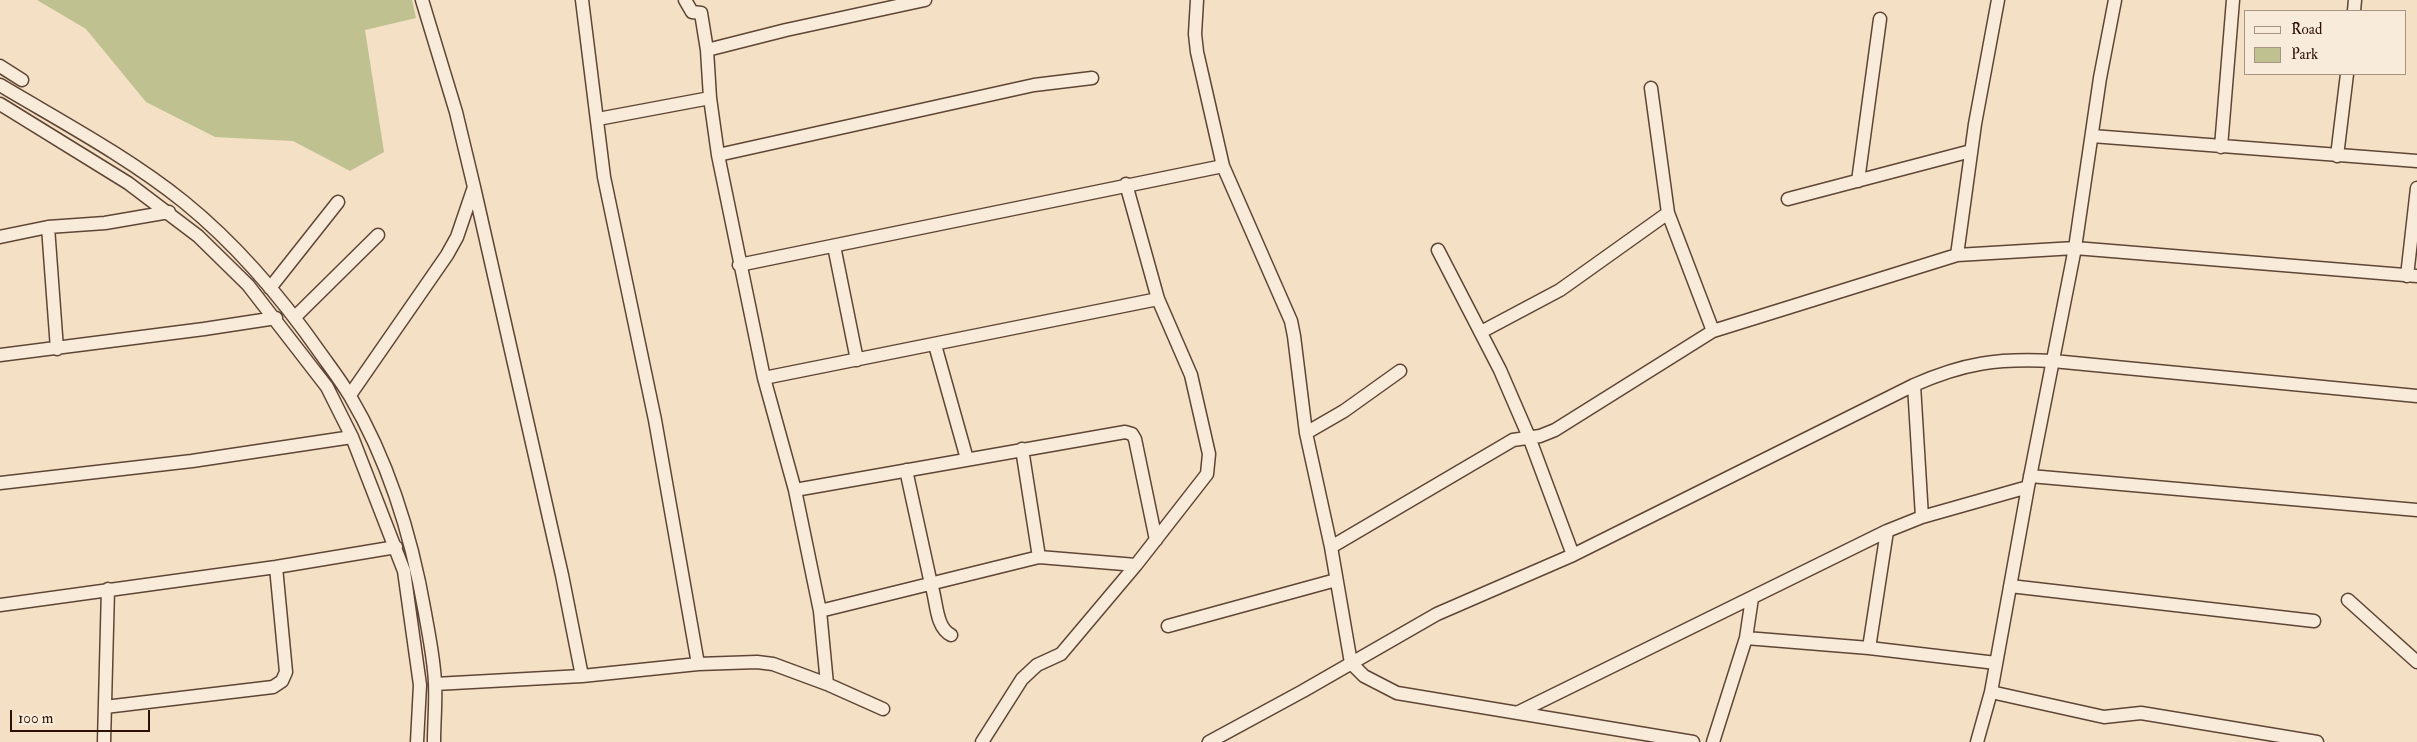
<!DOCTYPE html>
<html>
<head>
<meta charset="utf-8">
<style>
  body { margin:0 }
  #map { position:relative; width:2417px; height:742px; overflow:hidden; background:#f4e0c4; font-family:"IM FELL Double Pica",serif }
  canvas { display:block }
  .legend { position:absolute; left:2244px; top:10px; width:162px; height:65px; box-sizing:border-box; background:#f8ebd9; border:1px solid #a79485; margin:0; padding:6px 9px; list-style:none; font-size:15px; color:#2d1107 }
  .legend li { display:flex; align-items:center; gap:10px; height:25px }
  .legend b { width:25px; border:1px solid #a79485 }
  .scale { position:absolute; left:10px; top:710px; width:140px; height:22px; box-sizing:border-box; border:2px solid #2d1107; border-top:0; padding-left:6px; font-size:15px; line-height:18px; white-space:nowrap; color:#2d1107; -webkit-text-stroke:4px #f8ebd9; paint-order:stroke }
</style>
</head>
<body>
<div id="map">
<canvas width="2417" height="742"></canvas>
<ul class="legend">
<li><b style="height:6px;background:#f8ebd9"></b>Road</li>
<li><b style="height:14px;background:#bfc191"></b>Park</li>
</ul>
<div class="scale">100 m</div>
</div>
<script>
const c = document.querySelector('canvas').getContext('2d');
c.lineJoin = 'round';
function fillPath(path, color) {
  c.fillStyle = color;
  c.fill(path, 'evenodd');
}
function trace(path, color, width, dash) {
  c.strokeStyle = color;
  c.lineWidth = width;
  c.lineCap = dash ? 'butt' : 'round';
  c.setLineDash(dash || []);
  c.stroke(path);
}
const green = new Path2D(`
  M37,0H412L416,18L365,30L384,152L350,171L293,141L215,137L146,102L86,29Z`);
const minor = new Path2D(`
  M582,0L604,177L655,420L698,664
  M685,0L692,12L701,13L707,50L710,98L718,155L764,378L795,490L820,611L827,684
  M1197,0L1195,34L1197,52L1223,166L1291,321L1294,336L1306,433L1331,547L1351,663L1364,676L1397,693L1693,742
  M2354,11L2355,0
  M707,50L786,30L925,0
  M0,66L22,80
  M0,85C62,122 128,157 184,202C237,245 282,298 321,354C331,368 341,381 350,396C389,462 412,538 425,613C429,636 434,659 435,683C436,703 434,723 434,742
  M1651,88L1668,213L1713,331
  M0,104L128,183L198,236L248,285L327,387L352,437L404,571L420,685L417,742
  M598,119L710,98
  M2092,136L2417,161
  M2221,147L2233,0
  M718,155L1034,85L1092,78
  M2337,156L2347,74
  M1858,181L1880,19
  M474,187L562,575L582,676
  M1788,199L1971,151
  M48,227L57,349
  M0,237L48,227L105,223L169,212
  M834,246L857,360
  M1438,250L1500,370L1529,437L1573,555
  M1957,255L1975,124L1998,0
  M739,265L1223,166
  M2407,276L2417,188
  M270,288L338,202
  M295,317L378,235
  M1481,332L1560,290L1668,213
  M935,345L967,459
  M0,355L204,329L276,318
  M764,378L1158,299
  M1914,385L1922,517
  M350,395L447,255L457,237L474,187L456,112L422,0
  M1306,433L1344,411L1400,371
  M1022,449L1039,557
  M906,470L931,584C937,600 935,627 951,635
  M2030,476L2417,510
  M0,483L192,461L352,437
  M795,490L1125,432L1132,434L1135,439L1156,540
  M1331,547L1513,440L1540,436L1555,430L1713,331L1957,255L2075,248L2417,276
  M2010,586L2314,621
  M2348,600L2417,662
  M0,605L276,567L396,547
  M820,611L1039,557L1136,565
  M1168,626L1336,580
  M1746,638L1869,648L1996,663
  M1869,648L1887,531
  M435,684L582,676L698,664L757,662L773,664L827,684L883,709
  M1991,692L2104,717L2141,713L2317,742
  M105,707L273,687L282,681L286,672L276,567
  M1519,712L1887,531L1922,517L2028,487
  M104,742L108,589
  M982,742L1022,679L1037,665L1061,654L1136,565L1207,474L1209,454L1191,375L1158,299L1126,184
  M1209,742L1303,691L1437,614L1573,555L1914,385C1964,363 1998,358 2053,361L2417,396
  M1713,742L1746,638L1752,598
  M1977,742L1991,692L2028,487L2075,248L2100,78L2115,0`);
fillPath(green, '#bfc191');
trace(minor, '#5f4536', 15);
trace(minor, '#f8ebd9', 12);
</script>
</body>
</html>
